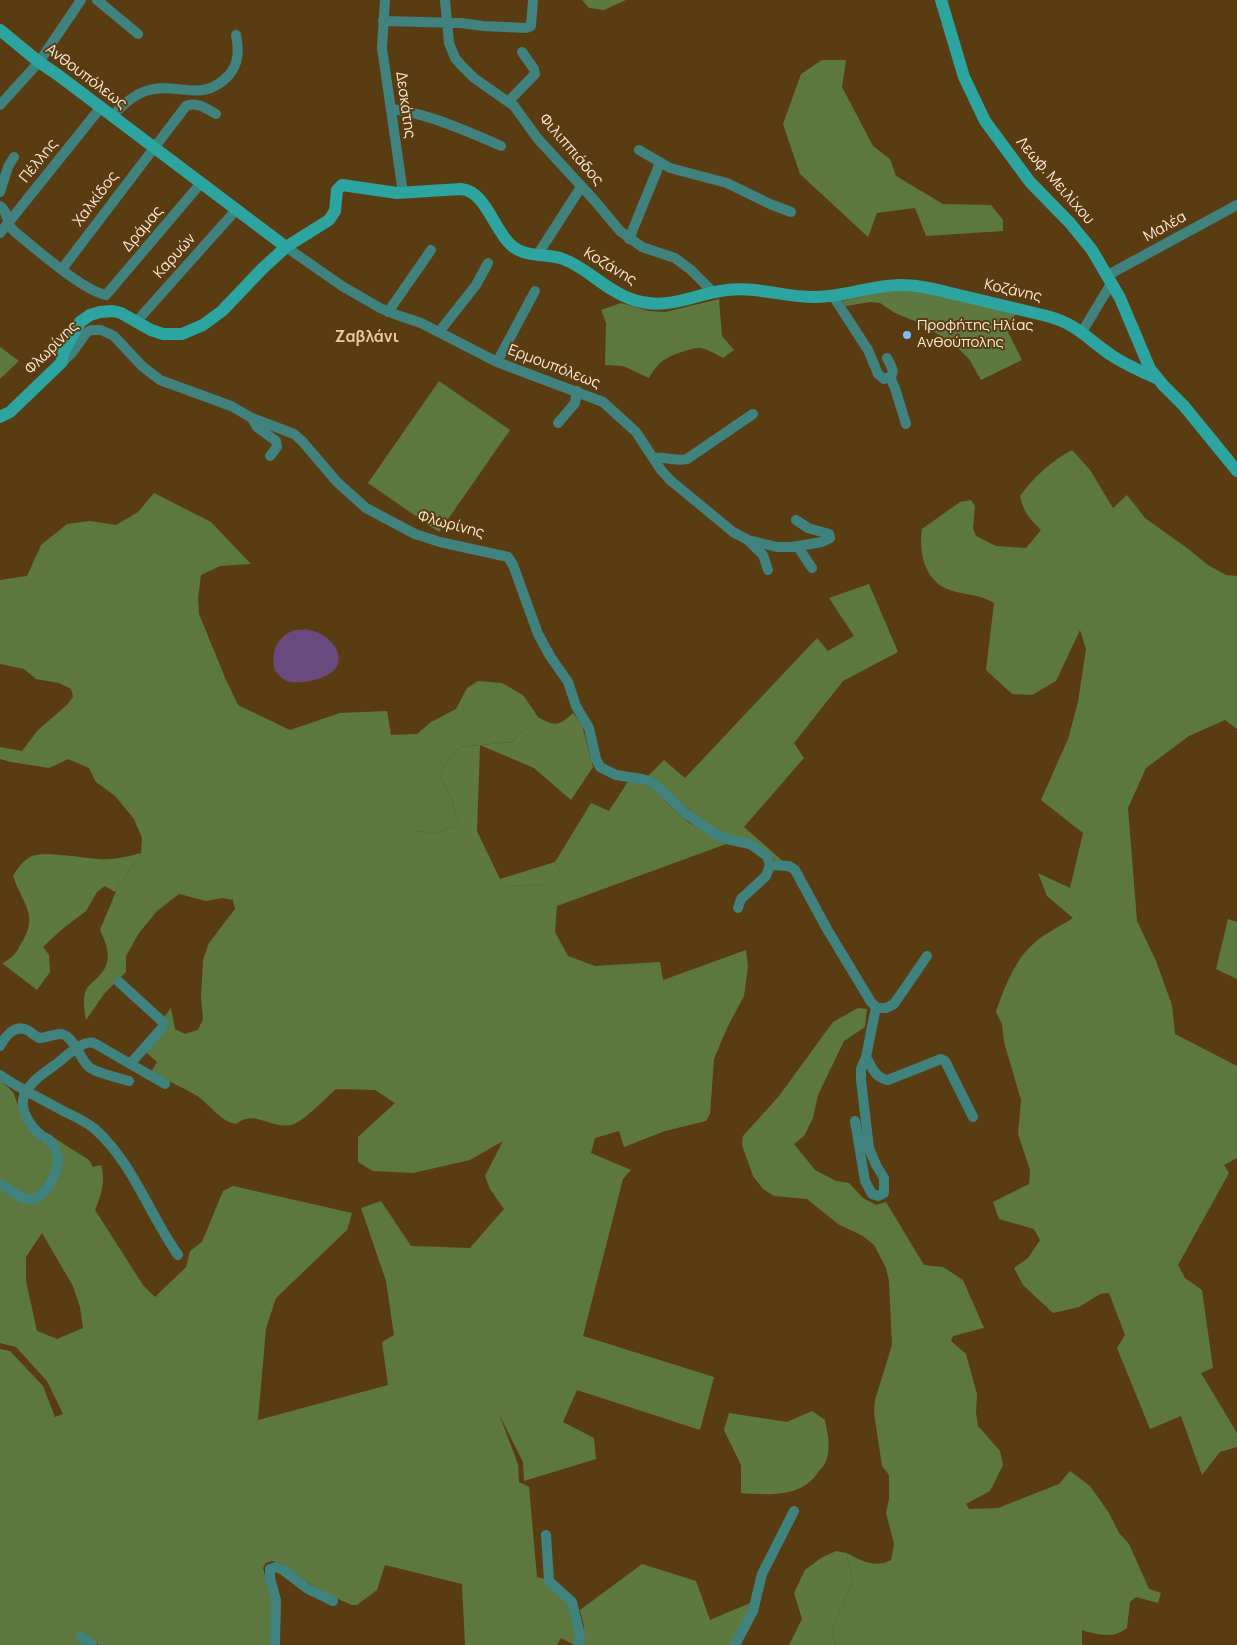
<!DOCTYPE html>
<html>
<head>
<meta charset="utf-8">
<style>
  body { margin:0 }
  canvas { display:block; background:#5a3c13 }
</style>
</head>
<body>
<canvas width="1237" height="1645"></canvas>
<script>
const c = document.querySelector('canvas').getContext('2d');
c.lineJoin = 'round';
function fillPath(path, color) {
  c.fillStyle = color;
  c.fill(path, 'evenodd');
}
function trace(path, color, width, dash) {
  c.strokeStyle = color;
  c.lineWidth = width;
  c.lineCap = dash ? 'butt' : 'round';
  c.setLineDash(dash || []);
  c.stroke(path);
}
function write(font, color, halo, rows, align = 'center') {
  c.font = font + ' Manrope,sans-serif';
  c.lineWidth = 4;
  c.setLineDash([]);
  c.textBaseline = 'middle';
  c.strokeStyle = halo;
  c.fillStyle = color;
  for (const [text, x, y, turn = 0] of rows) {
    c.save();
    c.translate(x, y);
    c.rotate((+turn || 0) * Math.PI / 180);
    c.textAlign = isNaN(turn) ? turn : align;
    if (halo) c.strokeText(text, 0, 0);
    c.fillText(text, 0, 0);
    c.restore();
  }
}
const green = new Path2D(`
  M822,60H846L842,87L873,146L890,159L896,176L943,204L991,205L1003,220V231L926,236L915,208L877,213L868,237L800,174L783,124L801,74Z
  M719,299L722,336L734,350L723,358C716,354 709,350 701,348C692,347 668,356 661,362C656,367 652,372 649,378L623,366L605,365L606,323L601,310L621,303L649,311L665,312Z
  M0,347L19,361L0,379Z
  M439,381L510,430L439,532L368,483Z
  M1072,450L1090,470L1113,508L1127,495L1145,518L1187,548L1208,565L1226,575L1237,576V729L1225,720L1189,736L1146,768L1128,808L1137,921L1156,961L1172,1005L1175,1034L1237,1066V1158L1224,1165L1229,1173L1178,1265L1185,1278L1202,1290L1213,1368L1201,1373L1237,1433V1447L1220,1452L1202,1475L1181,1416L1150,1429L1117,1348L1125,1335L1109,1293L1100,1294L1079,1307L1053,1313L1023,1285L1014,1268L1028,1258L1040,1240L1034,1229L999,1219L993,1202L1029,1184L1030,1170L1018,1134L1021,1100L1004,1042L1002,1024L996,1012C1003,991 1014,962 1031,946C1043,934 1059,927 1073,918L1047,896L1038,873L1070,888L1083,833L1041,800L1068,739L1078,702L1086,649L1080,630L1056,681L1032,695L1012,694L986,670L994,603C978,593 960,595 945,588C923,577 919,550 922,529L960,502L971,500L975,506L973,528L976,536L996,546L1026,548L1041,530C1030,520 1023,511 1020,496C1034,477 1051,461 1072,450Z
  M154,493L211,522L251,564L220,566L201,575L198,597L199,614L226,680L238,705L290,730L340,713L387,711L391,735L417,734L431,722L456,709L467,688L478,681L502,683L523,695L538,717L512,742L459,747L439,773L452,799L459,825L433,834L410,830L461,919L476,899L508,886L545,884L560,871L555,862L591,803L609,811L629,780L644,784L656,790L669,805L688,822L726,844L557,906L555,932L568,956L595,966L660,962L663,980L746,950L748,967L744,996L727,1028L714,1059L710,1114L706,1121L665,1131L624,1147L619,1131L595,1138L591,1153L631,1170L623,1179L583,1336L714,1377L700,1430L577,1390L563,1422L594,1438L596,1459L524,1481L523,1462L499,1414L518,1464L519,1482L529,1487L537,1577L545,1579L570,1605L577,1635L574,1645L561,1638L557,1645H465L462,1584L385,1565L377,1590L357,1605H352L320,1591L280,1563L272,1561L266,1563L263,1568L272,1601L271,1645H99L91,1639L85,1645H0V1349L10,1351L43,1386L55,1417L63,1414L47,1381L16,1347L0,1343V1080L13,1092L21,1114L41,1142L48,1134L89,1160L93,1167L101,1165C106,1181 101,1196 95,1210L143,1285L155,1297L186,1267L190,1251L202,1242L223,1191L233,1186L352,1213L347,1230L276,1298L266,1328L258,1420L388,1385L382,1342L394,1335L386,1281L361,1208L381,1201L411,1246L470,1248L504,1209L490,1189L485,1176L503,1141L470,1160L413,1173L373,1171L358,1162V1137L395,1103L375,1090L336,1089C327,1097 302,1123 291,1125C269,1129 255,1109 236,1124C217,1120 209,1102 194,1094C180,1086 165,1080 151,1072L157,1062L141,1048L171,1008L175,1029L185,1034L198,1030L203,1019L201,997L203,960L209,943L235,909L233,900L222,898L206,901L179,894L157,911L139,933L126,956V972L104,994L86,1020C84,1010 82,997 87,988C91,983 97,979 101,974C113,960 107,945 100,930L117,889L141,853L142,838L134,819L115,796L96,782L89,768L68,759L49,768L11,762L0,759V747L22,751L38,730L67,705L73,697L71,689L59,683L36,679L24,669L0,664V580L27,576L41,545L67,524L90,521L116,525L138,512ZM42,1233L73,1286L80,1307L83,1328L57,1339L37,1331L26,1281V1257Z
  M869,584L898,652L843,681L794,743L804,758L744,827L785,863L776,861L767,853L719,834L648,776L664,760L685,778L817,638L828,651L854,636L829,598Z
  M1228,919L1237,922V979L1216,969Z
  M858,1008L867,1009L865,1027L844,1041L818,1095L813,1118L804,1136L794,1144L815,1170L836,1181L849,1183L863,1198L876,1205L886,1202L924,1265L943,1267L963,1280L984,1328L953,1336L951,1341L966,1354L977,1394L976,1413L978,1426L1000,1451L1003,1465L990,1491L966,1504L969,1509L998,1508L1059,1484L1070,1471L1090,1486L1109,1513L1119,1533L1129,1544L1149,1589L1161,1593L1158,1603L1136,1597L1130,1602L1127,1628C1113,1639 1098,1635 1082,1630V1645H835L832,1630L853,1580L846,1553C861,1560 875,1569 891,1560L894,1544L886,1513L889,1499V1475L882,1466L874,1413L875,1400L892,1345L889,1281L886,1268L874,1245L863,1236L838,1224L807,1199L774,1196L763,1189L753,1176L742,1145L743,1136L779,1096L833,1022Z`);
const forest = new Path2D(`
  M582,0H626L604,10L589,8Z
  M907,287L1017,313L1005,326L1022,360L981,380L969,359L953,343L917,322L895,313L880,303L870,302L846,306L842,301L890,289Z
  M573,713L582,725L593,767L571,800L534,768L480,745L477,831L500,879L555,862L560,871L553,888L545,884L508,886L477,899L440,951L422,969L393,974L377,959L357,964L307,899L310,878L336,859L378,838L410,830L433,834L459,825L452,799L439,773L459,747L512,742L538,717C555,727 559,726 573,713Z
  M141,853L115,892L105,886L97,892L86,911L61,930L43,947L49,955L50,972L37,990L2,963C12,959 16,953 21,944C40,914 22,904 13,876C18,868 23,860 32,856C45,851 83,858 98,859C113,860 126,857 141,853Z
  M812,1411L825,1420C827,1432 831,1446 827,1458C826,1463 822,1468 819,1471C802,1498 769,1495 741,1493V1465L724,1430L729,1413L787,1422Z
  M166,1443L172,1454L186,1448L208,1449L248,1465L257,1479L254,1500L210,1525L186,1536L182,1552C158,1550 157,1539 145,1520L149,1503L147,1466L157,1446Z
  M836,1551L846,1553L853,1580L832,1630L835,1645H789L802,1619L794,1593L805,1570L821,1558Z
  M642,1564L696,1581L710,1620L750,1603L748,1612L732,1645H581L584,1626L580,1610Z`);
const water = new Path2D(`
  M294,630C299,630 305,629 309,630C324,632 345,649 337,666C331,679 300,685 287,681C282,679 278,674 275,671C270,653 277,637 294,630Z`);
const street = new Path2D(`
  M97,0L138,34
  M385,0L382,48L403,193
  M445,0L449,43L455,58L461,65L474,78L514,106L538,139L595,201L620,231L642,247L675,258L691,270L713,292
  M383,21L461,23L483,26L526,28L531,26L533,0
  M508,102L535,74L534,69L522,52
  M0,105L39,62L81,0
  M391,109C424,112 470,132 501,146
  M112,116C123,105 134,94 149,90C179,82 202,104 229,75C239,63 239,50 236,35
  M639,150L670,168L727,183L770,204L791,212
  M0,192L8,167L14,157
  M0,206C9,212 5,224 15,232C35,248 83,291 106,295L201,183
  M0,233L101,107
  M629,239L660,163
  M286,247L342,286L380,308L397,315L421,323L497,362L603,402L636,432L661,470L670,480L733,532L748,540L777,547H792L822,542L830,538L829,534L808,528L796,520
  M538,254L581,187
  M62,269L186,106C196,101 207,109 216,114
  M1108,275L1237,205
  M833,296L868,350L878,374L884,379L890,377C896,371 890,365 887,358
  M388,312L431,250
  M136,322L236,210
  M439,332L476,285L488,263
  M1082,332L1112,282
  M62,362L71,354L87,332L91,330H101L114,336L142,366L160,380L231,406L252,418L294,434L302,441L337,482L366,508L415,534L440,542L508,557L513,565L538,634L550,656L568,682L576,706L589,728L596,759L600,767L616,775L642,779L649,781L657,786L685,813L715,834L727,839L750,844L767,856L770,865L766,876L741,899L738,908
  M497,362L535,291
  M890,377L895,388L906,424
  M252,418L257,427L276,441L277,447L270,456
  M558,423L575,403L577,391
  M654,458C665,456 676,462 687,459L753,414
  M749,541L763,555L768,570
  M798,547L812,568
  M770,865L789,866L795,870L827,929L871,1002L877,1008H886L894,1004L927,956
  M119,982L164,1023L162,1028L130,1064
  M0,1046C6,1035 16,1023 29,1031C33,1034 35,1036 39,1038C47,1038 55,1033 62,1034C74,1037 80,1059 89,1067C96,1073 119,1078 129,1081
  M866,1057C872,1067 875,1078 888,1080L941,1059L945,1061L973,1117
  M0,1075C20,1089 42,1099 63,1111C74,1116 87,1122 96,1130C134,1165 149,1214 178,1255
  M855,1121L865,1181L872,1194L878,1196L884,1193V1178L876,1165L869,1148L861,1080V1069L866,1057L876,1007
  M0,1184C9,1188 17,1197 26,1199C42,1204 59,1173 58,1159C57,1153 53,1143 48,1139C47,1139 42,1136 41,1135C32,1128 21,1112 23,1100C25,1084 47,1071 59,1062C67,1055 83,1040 94,1043L165,1084
  M546,1535L549,1581L572,1602L580,1635L578,1645
  M81,1637L92,1645
  M275,1645L276,1600L270,1578V1569L276,1567L283,1570L308,1589L333,1601
  M735,1645L753,1611L762,1574L794,1511`);
const secondary = new Path2D(`
  M941,0L964,77L985,121L1030,182L1070,223L1092,250L1120,298L1150,369L1163,385L1184,406L1237,471
  M0,30L39,62L58,75L286,247
  M0,417L10,412L62,362V358L64,351L80,322L90,315L100,312L113,311L121,313L151,330L163,334H182L203,325L222,311L262,269L286,247L329,220L335,211L337,190L342,185L397,193L461,189C486,191 494,231 512,246C526,258 547,253 563,259C588,268 605,290 631,299C668,312 692,294 727,290C757,286 787,298 817,297C846,297 874,284 903,285C922,285 941,291 959,295C988,302 1018,309 1047,316C1078,324 1089,341 1114,357C1127,365 1142,372 1156,378`);
const markers = [
  [907,335,5,"#81bcfa"]
];
const streetNames = [
  ["Ανθουπόλεως",86,77,37],
  ["Δεσκάτης",405,105,82],
  ["Φιλιππιάδος",571,150,49],
  ["Πέλλης",39,161,-51],
  ["Λεωφ. Μειλίχου",1055,181,49],
  ["Χαλκίδος",96,199,-53],
  ["Μαλέα",1165,227,-29],
  ["Δράμας",143,229,-50],
  ["Καρυών",175,256,-48],
  ["Κοζάνης",610,267,31],
  ["Κοζάνης",1013,291,13],
  ["Φλωρίνης",52,348,-45],
  ["Ερμουπόλεως",554,367,21],
  ["Φλωρίνης",451,525,15]
];
const poiNames = [
  ["Προφήτης Ηλίας",917,326],
  ["Ανθούπολης",917,343]
];
const neighbourhoodNames = [
  ["Ζαβλάνι",367,338]
];
fillPath(green, '#5c783f');
fillPath(forest, '#5d793f');
fillPath(water, '#694a7e');
trace(street, '#40827e', 10);
trace(secondary, '#2ca49f', 12);
for (const [x, y, r, color] of markers) {
  const dot = new Path2D();
  dot.arc(x, y, r, 0, 2 * Math.PI);
  c.fillStyle = color;
  c.fill(dot);
  trace(dot, '#5a3c13', 2);
}
write('15px', '#fdead5', '#5a3c13', streetNames);
write('15px', '#fdead5', '#5a3c13', poiNames, 'left');
write('bold 16px', '#eec99f', '#5a3c13', neighbourhoodNames);
</script>
</body>
</html>
